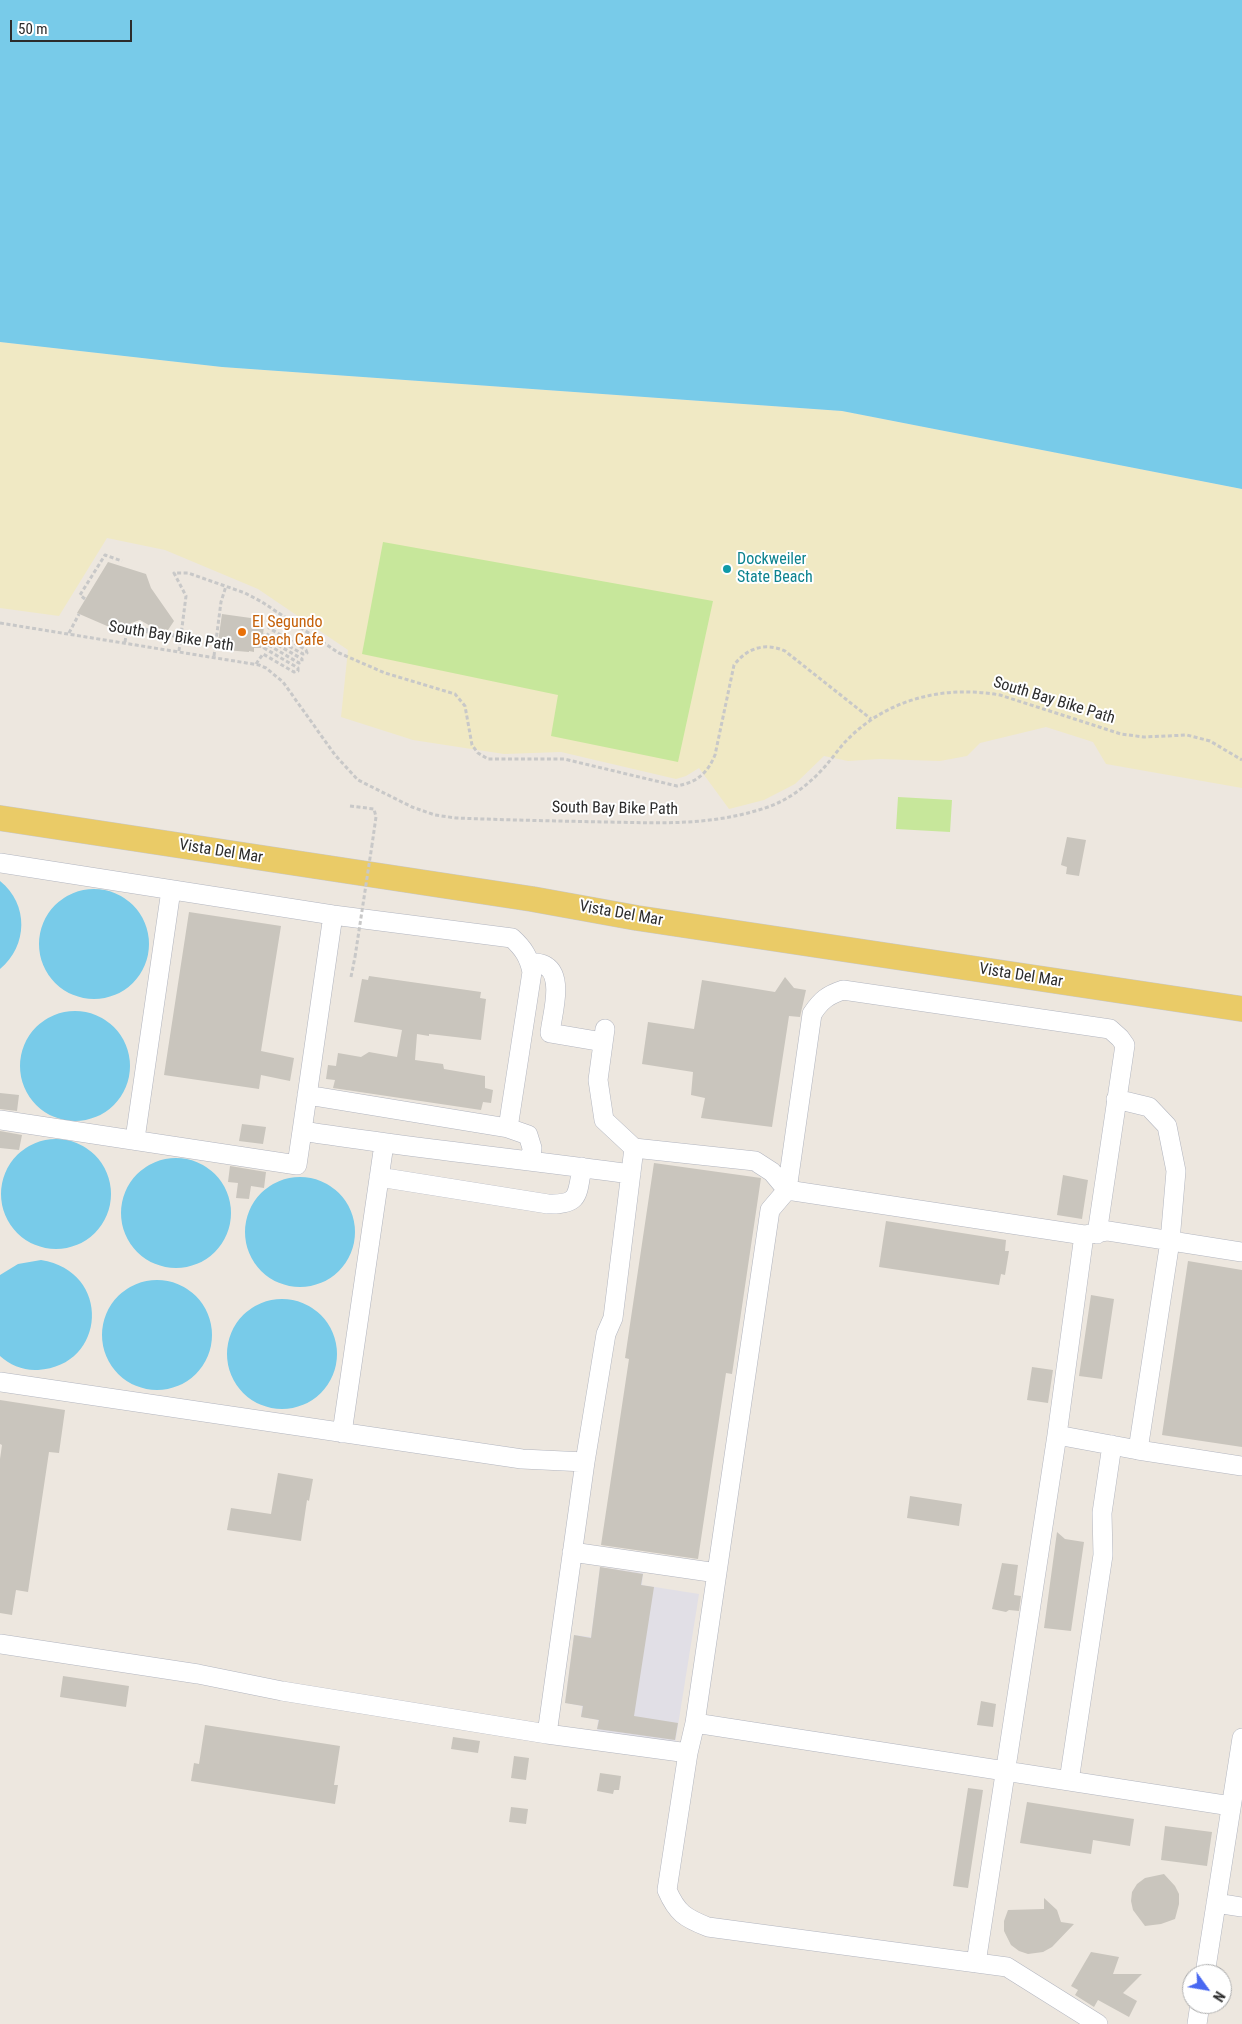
<!DOCTYPE html>
<html>
<head>
<meta charset="utf-8">
<style>
  body { margin:0 }
  #map { position:relative; width:1242px; height:2024px; overflow:hidden; background:#ede7df; font-family:"Roboto Condensed",sans-serif }
  canvas { display:block }
  .north { position:absolute; left:1182px; top:1964px; width:50px; height:50px; box-sizing:border-box; background:#fff; border:1px solid #ababab; border-radius:50%; rotate:122deg; font-size:14px; font-weight:700; line-height:20px; text-align:center; color:#2c2c2c }
  .north::after { content:''; display:block; margin:auto; width:18px; height:22px; background:#4868f1; clip-path:polygon(50% 0,100% 100%,50% 72%,0 100%) }
  .scale { position:absolute; left:10px; top:20px; width:122px; height:22px; box-sizing:border-box; border:2px solid #2c2c2c; border-top:0; padding-left:6px; font-size:15px; line-height:18px; white-space:nowrap; color:#2c2c2c; -webkit-text-stroke:4px #fff; paint-order:stroke }
</style>
</head>
<body>
<div id="map">
<canvas width="1242" height="2024"></canvas>
<div class="north">N</div>
<div class="scale">50 m</div>
</div>
<script>
const c = document.querySelector('canvas').getContext('2d');
c.lineJoin = 'round';
function fillPath(path, color) {
  c.fillStyle = color;
  c.fill(path, 'evenodd');
}
function trace(path, color, width, dash) {
  c.strokeStyle = color;
  c.lineWidth = width;
  c.lineCap = dash ? 'butt' : 'round';
  c.setLineDash(dash || []);
  c.stroke(path);
}
function write(font, color, halo, rows, align = 'center') {
  c.font = font + ' "Roboto Condensed",sans-serif';
  c.lineWidth = 4;
  c.setLineDash([]);
  c.textBaseline = 'middle';
  c.strokeStyle = halo;
  c.fillStyle = color;
  for (const [text, x, y, turn = 0] of rows) {
    c.save();
    c.translate(x, y);
    c.rotate((+turn || 0) * Math.PI / 180);
    c.textAlign = isNaN(turn) ? turn : align;
    if (halo) c.strokeText(text, 0, 0);
    c.fillText(text, 0, 0);
    c.restore();
  }
}
const industrial = new Path2D(`
  M600,1567L643,1573L642,1585L699,1594L675,1744L597,1732L598,1720L581,1717L582,1706L565,1703L574,1635L591,1637Z`);
const sand = new Path2D(`
  M0,342L222,367L842,411L1242,489V788L1106,764L1093,742L1046,727L980,743L967,756L940,761L880,759L848,761L824,756L795,784L764,800L729,809L699,768L686,776L676,779L561,752L504,754L413,740L341,717L348,650L258,589L165,550L107,538L59,616L0,608Z`);
const pitch = new Path2D(`
  M383,542L713,601L678,762L551,736L558,695L362,654Z
  M898,797L952,800L950,832L896,829Z`);
const water = new Path2D(`
  M0,0H1242V489L842,411L222,367L0,342Z
  M0,881C29,904 28,946 0,969Z
  M39 944a55 55 0 1 1 110 0a55 55 0 1 1-110 0Z
  M20 1066a55 55 0 1 1 110 0a55 55 0 1 1-110 0Z
  M1 1194a55 55 0 1 1 110 0a55 55 0 1 1-110 0Z
  M121 1213a55 55 0 1 1 110 0a55 55 0 1 1-110 0Z
  M245 1232a55 55 0 1 1 110 0a55 55 0 1 1-110 0Z
  M41,1260C112,1271 107,1366 38,1370C24,1371 10,1365 0,1356V1275L18,1264Z
  M102 1335a55 55 0 1 1 110 0a55 55 0 1 1-110 0Z
  M227 1354a55 55 0 1 1 110 0a55 55 0 1 1-110 0Z`);
const building = new Path2D(`
  M108,562L146,574L151,588L174,621L168,630L152,627L140,620L114,629L77,613Z
  M222,614L265,620L261,648H254V652L249,651V652L237,651L228,650L229,647H224L223,643L218,642Z
  M1067,837L1086,840L1079,876L1066,874L1067,867L1061,865Z
  M189,912L281,926L261,1051L294,1058L290,1081L261,1075L259,1089L164,1075Z
  M369,976L481,992L480,998L486,999L481,1040L429,1034V1036L417,1034L415,1060L443,1064L444,1069L485,1076V1088L493,1090L491,1103L483,1102L481,1110L333,1088L335,1080L326,1079L328,1065L336,1066L338,1053L361,1057L369,1052L397,1057L402,1030L354,1022L362,979L368,980Z
  M785,977L794,988L806,990L800,1017L789,1016L772,1127L701,1118L705,1098L691,1095L693,1072L642,1064L648,1022L694,1029L702,980L775,992Z
  M0,1093L19,1095L17,1111L0,1109Z
  M242,1124L266,1127L263,1144L239,1141Z
  M0,1131L22,1135L19,1150L0,1148Z
  M654,1163L761,1178L732,1374L726,1373L698,1559L601,1545L629,1359L625,1358Z
  M230,1166L266,1172L264,1188L251,1186L249,1199L236,1198L238,1183L228,1182Z
  M1063,1175L1088,1180L1082,1219L1057,1215Z
  M886,1221L1006,1240L1005,1251H1009L1005,1275L1001,1274L999,1285L879,1267Z
  M1188,1261L1242,1270V1447L1162,1435Z
  M1091,1295L1114,1299L1102,1379L1079,1376Z
  M1032,1367L1053,1370L1048,1403L1027,1400Z
  M0,1400L65,1410L59,1453L49,1452L28,1592L16,1590L12,1615L0,1613V1459L2,1445L0,1444Z
  M278,1473L313,1479L309,1501L307,1500L301,1541L227,1530L231,1508L271,1514Z
  M910,1496L962,1504L959,1526L907,1518Z
  M1057,1532L1065,1539L1084,1542L1071,1631L1044,1628Z
  M1002,1563L1018,1565L1014,1595L1021,1596L1019,1611L1009,1610L1006,1612L992,1609Z
  M600,1567L643,1574L641,1585L654,1587L634,1716L678,1723L675,1740L597,1729L599,1720L581,1717L583,1706L565,1703L574,1635L591,1638Z
  M63,1676L129,1686L126,1707L60,1697Z
  M981,1701L996,1704L993,1727L977,1725Z
  M205,1725L340,1746L334,1785H338L335,1804L191,1781L194,1763L199,1764Z
  M453,1737L480,1741L478,1753L451,1749Z
  M514,1756L529,1758L526,1780L511,1778Z
  M600,1773L621,1776L619,1790H614L613,1794L597,1791Z
  M968,1788L983,1790L968,1888L953,1886Z
  M1027,1802L1134,1819L1130,1846L1093,1840L1091,1854L1020,1843Z
  M511,1807L528,1809L526,1824L509,1822Z
  M1165,1826L1212,1832L1207,1866L1161,1860Z
  M1164,1874L1175,1886L1179,1894V1904L1175,1919L1161,1924L1145,1926L1133,1910L1131,1901L1132,1892L1137,1884L1145,1878Z
  M1044,1898L1057,1910L1061,1922L1074,1924L1052,1947L1043,1952L1028,1954L1019,1951L1011,1945L1004,1931V1921L1008,1910L1044,1909Z
  M1091,1952L1119,1957L1113,1974H1142L1123,1993L1137,2001L1129,2017L1098,2000L1094,2007L1075,1995L1078,1990L1071,1986Z`);
const path = new Path2D(`
  M85,599L80,595L105,555L122,561
  M0,623L259,665L266,668L283,682L335,755L358,780L412,807L435,815L456,818C506,820 557,821 607,822C664,823 712,826 768,807C791,799 812,782 828,763C834,756 840,747 847,740C887,699 944,685 1000,695L1121,734L1144,737L1187,735L1210,741L1242,760
  M69,633L79,614
  M125,642L127,629L174,636L176,635L129,626L131,624
  M179,651L186,596L174,573H188L245,593L262,602L339,653L385,673L455,694L465,706L472,745L478,753L488,759H564L677,786C697,782 707,774 715,755L734,665C747,648 765,642 785,651L871,719
  M214,656L221,602L226,586
  M256,664L263,654L294,672L298,671V668L264,648L265,643L299,663L302,662V659L264,637L265,633L303,654L307,653L306,650L269,628L268,623L276,611
  M350,806L374,809L376,817L372,845
  M351,977L355,957`);
const minor = new Path2D(`
  M0,863L333,915L512,938C523,948 529,957 532,972L508,1128L528,1135L532,1148L531,1160
  M333,915L302,1131C411,1148 521,1159 631,1174
  M530,962C535,963 542,963 546,966C564,977 552,1015 550,1033L603,1042
  M605,1029L598,1080L604,1120L634,1148L755,1161L772,1172L787,1190L1084,1235L1108,1231L1242,1252
  M307,1095L508,1128
  M1116,1099L1149,1107L1167,1126L1176,1171L1170,1241L1138,1450
  M0,1120L297,1165L302,1131
  M135,1139L171,890
  M379,1177L548,1204C580,1205 577,1195 582,1167
  M1097,1234L1125,1045L1120,1038L1110,1029L843,990C828,995 821,1000 812,1014L787,1190L770,1210L695,1723L688,1753L667,1890C677,1913 685,1918 708,1927L1007,1967L1098,2024
  M0,1382L522,1459L585,1462
  M342,1433L384,1144
  M1057,1435L1138,1450L1242,1466
  M572,1552L717,1573
  M0,1644L198,1674L282,1691L547,1734L688,1753
  M695,1723L1231,1806
  M547,1734L585,1462L606,1334L613,1318L634,1148
  M1069,1781L1103,1555L1102,1513L1112,1445
  M1216,1903L1242,1907
  M976,1963L1057,1435L1084,1235
  M1205,1974L1242,1738
  M1197,2024L1200,2004`);
const major = new Path2D(`
  M0,818L532,899L637,918L1242,1009`);
const pathBridge = new Path2D(`
  M355,957L372,845`);
const markers = [
  [727,569,5,"#0f9aa8"],
  [242,632,5,"#e8710a"]
];
const cultureNames = [
  ["Dockweiler",737,560],
  ["State Beach",737,578]
];
const foodNames = [
  ["El Segundo",252,623],
  ["Beach Cafe",252,641]
];
const streetNames = [
  ["South Bay Bike Path",171,637,9],
  ["South Bay Bike Path",1054,701,17],
  ["South Bay Bike Path",615,809,1],
  ["Vista Del Mar",221,852,9],
  ["Vista Del Mar",621,914,10],
  ["Vista Del Mar",1021,976,9]
];
fillPath(industrial, '#e1dfe6');
fillPath(sand, '#f0e9c4');
fillPath(pitch, '#c7e79b');
fillPath(water, '#78cbe9');
fillPath(building, '#c9c5bd');
trace(minor, '#b2b5bf', 20);
trace(major, '#c8c8c8', 26);
trace(path, '#c8c8c8', 3, [4, 2.5]);
trace(minor, '#fff', 19);
trace(major, '#eacb67', 25);
trace(pathBridge, '#c8c8c8', 3, [4, 2.5]);
for (const [x, y, r, color] of markers) {
  const dot = new Path2D();
  dot.arc(x, y, r, 0, 2 * Math.PI);
  c.fillStyle = color;
  c.fill(dot);
  trace(dot, '#fff', 2);
}
write('16px', '#0d838f', '#fff', cultureNames, 'left');
write('16px', '#c56008', '#fff', foodNames, 'left');
write('16px', '#2c2c2c', '#fff', streetNames);
</script>
</body>
</html>
